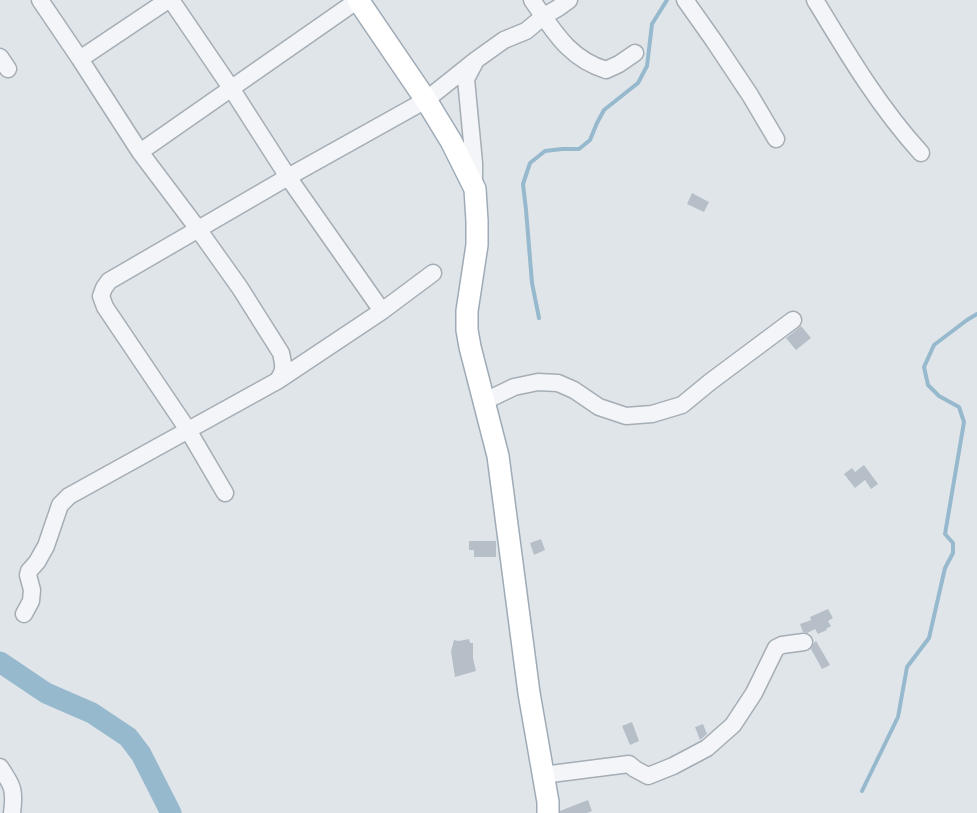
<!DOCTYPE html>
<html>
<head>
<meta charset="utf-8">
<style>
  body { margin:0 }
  canvas { display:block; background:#e0e5ea }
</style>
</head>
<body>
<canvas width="977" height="813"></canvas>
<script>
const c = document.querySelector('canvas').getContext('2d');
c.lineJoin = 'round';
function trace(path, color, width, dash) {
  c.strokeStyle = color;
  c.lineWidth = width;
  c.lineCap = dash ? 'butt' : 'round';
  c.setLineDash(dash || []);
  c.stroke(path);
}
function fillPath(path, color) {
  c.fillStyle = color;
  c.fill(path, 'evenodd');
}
const stream = new Path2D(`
  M539,318L532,283L526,210L523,184L530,163L545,151L562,149H579L590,140L597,123L604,110L638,83L647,66L652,24L667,0
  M862,791L898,717L907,667L929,638L945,568L953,553V543L945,534L964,422L959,407L939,396L928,385L924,367L934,345L967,320L977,314`);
const river = new Path2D(`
  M0,662L46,693L92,713L128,737L141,754L171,813`);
const building = new Path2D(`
  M692,193L709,202L704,212L687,204Z
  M801,326L811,338L796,350L786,338Z
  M864,465L878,484L871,489L865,480L855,488L844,474L852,468L855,472Z
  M541,539L545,550L534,555L530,543Z
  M469,541H496V557H474V550H469Z
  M828,609L833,618L828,621L831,626L826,629L827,630L818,634L815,629L807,633L803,632L800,624L811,620L810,617Z
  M469,639L470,643H473V658L476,671L455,677L451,651L454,640L459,641Z
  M816,641L830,665L822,669L811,649L814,643Z
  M632,722L639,741L630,745L622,726Z
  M703,724L707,734L700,740L695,727Z
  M588,800L592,811L587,813H560V811Z`);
const minor = new Path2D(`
  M171,0L231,88L288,177L382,311
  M532,0C554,31 568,58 606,70L619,64L635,53
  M685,0L714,41L750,95L776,139
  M815,0C847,53 879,107 921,153
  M0,57L8,69
  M80,59L168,0
  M140,152L358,0
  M474,184V163L466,79L476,60L504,40L526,31L544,16L558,8L569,0
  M277,381L382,311L433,273
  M485,401L514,387L538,382L558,383L574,390L599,407L626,416L652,414L682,405L710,382L793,320
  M225,493L188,430L105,307L101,296L104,288L109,281L288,177L426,100L476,60
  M24,614L31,601L32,590L28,575L29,571L37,562L46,546L60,505L69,496L277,381C285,371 284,366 281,353L240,288L198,229L140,152L80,59L40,0
  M0,767C13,786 15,790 12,813
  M543,775L629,764L635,769L648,776L673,766L707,748L733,725L754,693L776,648L782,645L804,642`);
const major = new Path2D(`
  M358,0L426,100L451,141L475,189L477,221V245L467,311V330L470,347L498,456L529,693L548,802V813`);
trace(stream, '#97b9cd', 4);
trace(river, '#97b9cd', 21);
fillPath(building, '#b6bfc8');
trace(minor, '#a5adb5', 19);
trace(major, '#9eabb7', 24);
trace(minor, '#f3f5f8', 16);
trace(major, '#fff', 21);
</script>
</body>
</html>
